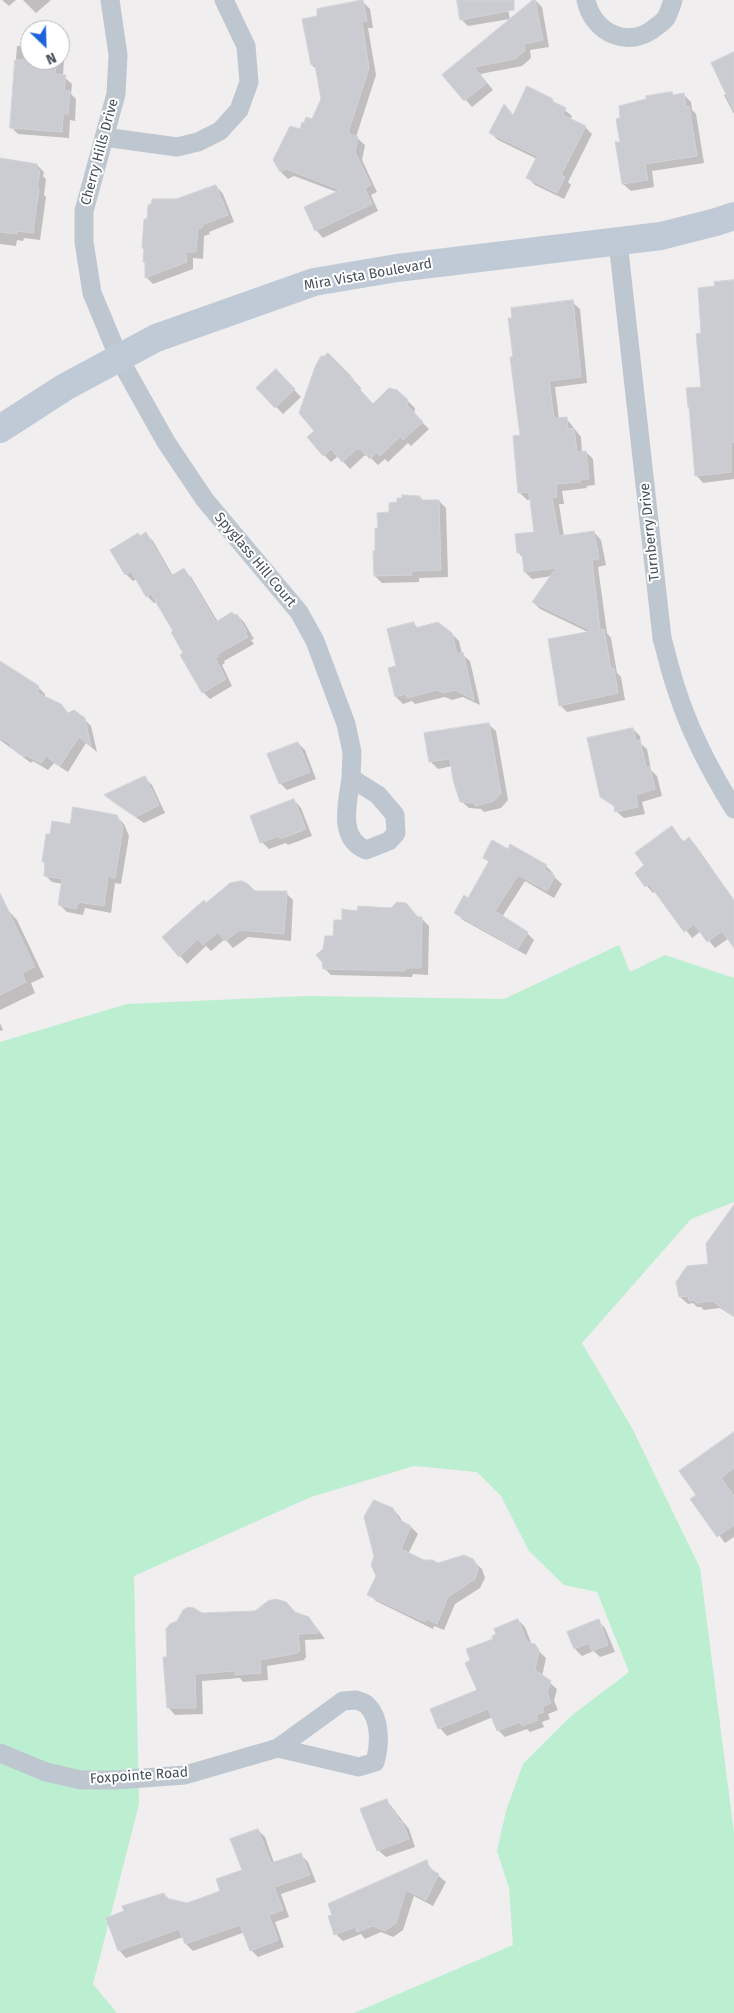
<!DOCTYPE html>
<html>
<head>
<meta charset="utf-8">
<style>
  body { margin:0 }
  #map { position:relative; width:734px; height:2013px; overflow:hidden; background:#f0eeee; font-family:"Fira Sans",sans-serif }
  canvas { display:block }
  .north { position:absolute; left:20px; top:20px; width:50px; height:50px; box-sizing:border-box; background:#fff; border:1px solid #b5b9bd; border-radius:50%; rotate:156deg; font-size:14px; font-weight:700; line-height:20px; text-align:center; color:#46505b }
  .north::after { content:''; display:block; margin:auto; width:18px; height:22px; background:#1b64dc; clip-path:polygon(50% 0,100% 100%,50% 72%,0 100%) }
</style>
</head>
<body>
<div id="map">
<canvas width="734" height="2013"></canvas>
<div class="north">N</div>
</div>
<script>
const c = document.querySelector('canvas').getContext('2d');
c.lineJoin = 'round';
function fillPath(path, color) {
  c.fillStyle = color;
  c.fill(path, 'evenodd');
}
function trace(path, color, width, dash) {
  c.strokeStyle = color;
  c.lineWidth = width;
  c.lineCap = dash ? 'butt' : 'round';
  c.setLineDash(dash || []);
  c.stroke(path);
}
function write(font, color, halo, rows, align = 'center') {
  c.font = font + ' "Fira Sans",sans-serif';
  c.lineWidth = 4;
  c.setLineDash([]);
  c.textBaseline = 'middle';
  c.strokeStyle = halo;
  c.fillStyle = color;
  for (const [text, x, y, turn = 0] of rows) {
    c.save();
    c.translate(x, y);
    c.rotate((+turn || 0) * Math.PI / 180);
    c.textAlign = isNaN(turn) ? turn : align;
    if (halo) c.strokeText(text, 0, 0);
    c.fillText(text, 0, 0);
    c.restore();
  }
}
const green = new Path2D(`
  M619,945L630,972L665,955L734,978V1202L691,1219L582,1343L632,1428L700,1568L734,1833V2013H354L513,1945L509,1888L497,1851L506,1811L523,1764L571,1716L629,1672L597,1592L564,1585L529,1551L501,1496L477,1472L414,1466L311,1497L134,1576L139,1804L93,1984L117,2013H0V1042L127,1004L306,996L504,999Z`);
const shadow = new Path2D(`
  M2,0H16L9,6Z
  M23,0H51L36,13Z
  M458,0H506L510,19L468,26L461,19Z
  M535,0L542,7L549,47L530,50L531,58L522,66L480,74L493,90L472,107L444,75Z
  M363,2L370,9L373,28H368L376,75L356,137L365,145L362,160L377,192L371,195L378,211L323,238L316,230L305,207L337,192L294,176L288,179L281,172L275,160L301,131L312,121L322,99L317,70L312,65L319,17Z
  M17,46L30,47V60H60V54L64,58L63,76L72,84L71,94L76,99L75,121L70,120L69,138L18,134L11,127Z
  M734,53V114L724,95L728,94Z
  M683,94L691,102L692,110L696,114L704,163L652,171L654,187L631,191L623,184L621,145L674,96Z
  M552,100L572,116L570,120L585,127L592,134L568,182L571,185L564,199L535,185L528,178L537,159L498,140L491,133L514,116Z
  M0,159L37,165L44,172L43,176L46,179L44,195L46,197L40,240L24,238L23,241L17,240L16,246L0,244Z
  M216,186L223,194L234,222L209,232L210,234L204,236L203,259L193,258V269L153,284L146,277V264L144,262L176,200Z
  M734,280V479L703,483L696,475L703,388L702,334L716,287Z
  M572,302L580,309L587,383L555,387L559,419L566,418L581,437L582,453L586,452L593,459L595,485L586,486L587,488L562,491L564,504H559L564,537L594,532L601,540L606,565L598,567L607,633L611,638L617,673L621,677L625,700L567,712L560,705L590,633L540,609L533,602L552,576L532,579L525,572L523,558L519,553L535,533L531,499L527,500L519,492L521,436L514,358Z
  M328,355L361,388L360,391L374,406L397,391L415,408L414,414L429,429L411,446L408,443L388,462L385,459L378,465L368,455L364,456L350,469L338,456L331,462L324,455L315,431Z
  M276,371L301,397L283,414L258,388Z
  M420,497L424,501H439L446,508L448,577L419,578V582L382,583L375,576L379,529L398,504Z
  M146,534L153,541L173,576L183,570L191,577L218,622L237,615L244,622L254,639L251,640L254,644L224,661L225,663L222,665L232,686L210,699L203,692L185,653L157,602L154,603L147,596L137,579L133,581L126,574L140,537Z
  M413,623L419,629L452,634L459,641L462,654L470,661L480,705L463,697L452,700L445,697L415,704L412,701L403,704L396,697L398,667Z
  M0,662L38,687L45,694V697L60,705L69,714L84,719L91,726L97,752L86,743L68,772L54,763L48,770L33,761L31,763L0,740Z
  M488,724L496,731L508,800L501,808L484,812L481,809L469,808L461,801L452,766L438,769L430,761Z
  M633,729L640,736L641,744L647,749L651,770L657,776L662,796L642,802L645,814L624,818L616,811L620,808L601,796Z
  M298,743L305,750L316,779L287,790L280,783Z
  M145,778L152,785L165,813L144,823L113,802L106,796Z
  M294,800L301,808L312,836L288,845L286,843L269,849L262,842Z
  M116,816L124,824L129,836L121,884L115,883L111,913L85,908L83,915L67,912L60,905L63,884L52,882L45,875L46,864L43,861L71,825Z
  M672,828L684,842L689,839L696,846L734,900V946L729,938L715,948L701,931L692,938L656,891L653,893L636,873L646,866Z
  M484,858L546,866L553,873L552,875L562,884L554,898L525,881L502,917L527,933L534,940L526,955L463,920L456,913L469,900L489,862Z
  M255,892L286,893L293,900L291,941L248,937L233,948L225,939L211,951L206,946L187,964L164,937L207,905Z
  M7,909L17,920L44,977L31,983L35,993L0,1010V913Z
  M392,909L422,919L429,926L428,975L413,974L412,977L331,975L324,968L335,937L343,922L358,912Z
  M0,1023L3,1030L0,1031Z
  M734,1222V1317L720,1308L704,1310L701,1307H697L693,1303L688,1304L680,1297L709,1265Z
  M734,1433V1537L725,1543L692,1499L698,1495Z
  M393,1509L400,1517L403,1523L411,1527L418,1534L408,1554L423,1562L438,1565L474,1562L482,1569L485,1578L480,1588L455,1604L444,1630L434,1626L433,1629L376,1601L369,1594L377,1576Z
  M202,1614H296L310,1620L317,1628L325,1639L305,1640L306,1658H304L305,1660L267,1666L268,1680L243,1682L240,1678L202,1681L203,1714L175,1715L168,1707V1659Z
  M518,1620L525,1627L532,1645L546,1658L542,1676L557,1689L554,1701L558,1710L548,1714L550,1719L542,1722L544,1727L530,1732L527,1729L505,1737L498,1730L493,1717L447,1736L440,1728L431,1709L478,1691L495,1640Z
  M598,1621L605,1628L615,1652L600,1657L594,1651L582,1656L575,1649Z
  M387,1801L409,1829L415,1847L386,1857L378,1850Z
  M258,1830L265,1837L274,1863L301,1855L308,1862L316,1882L281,1894L289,1917L275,1922L284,1947L258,1957L251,1950L245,1932L193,1951L186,1944L183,1937L126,1958L119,1950L164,1894L170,1900L187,1904L222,1892L243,1871Z
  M426,1862L435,1873L446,1882L433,1906L414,1896L403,1930L393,1937L381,1932L365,1939L361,1934L343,1941L336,1934Z`);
const building = new Path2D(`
  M363,0L367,21L362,22L369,68L348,133L358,137L355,152L371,185L365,188L372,204L315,231L304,207L340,190L286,169L280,172L273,160L290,126L300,129L302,122L304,123L306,117L312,119L321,99L315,64L311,65L302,19L317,16V9Z
  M457,0H514V10L460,20Z
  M533,0H535L543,40L524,44L525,51L515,59L474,67L487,83L464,101L442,75Z
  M734,52V111L711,63Z
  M15,60H57L55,74L66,75L64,90L70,91L68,114H63L62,132L10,128Z
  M527,86L553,99L552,101L566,108L563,115L586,126L561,175L565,177L557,193L526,178L537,156L489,133L504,104L513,115Z
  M672,92L673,95L684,93L686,107L689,106L697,156L645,164L648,180L622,184L615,141L620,143L616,119L620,118L619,106L646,99V96Z
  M0,158L37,164V170L40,171L37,188H39L33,233L17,231V234L0,232Z
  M216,185L228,215L202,225L203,227L198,229L196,252H186L187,262L145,278V262H143L144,249L142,248L144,219H147L148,205L151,204L152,199H176Z
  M734,280V442H731V472L695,476L689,407H688L686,388L701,387L696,334L701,333L698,288L715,286L714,282Z
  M573,300L581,377L549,381L554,418L567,417L568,429L574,428L577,452L586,451L589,479L580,480V482L556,484L557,497L552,498L559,536L594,531L599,559L592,560L600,630L604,629L611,669L614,668L618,693L559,706L548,639L592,631L532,602L556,568L524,572L522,553H517L515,534L534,532L529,492L518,493L513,436L520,435L510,357H513L508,318H512L511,308Z
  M328,353L349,374L354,380V383L373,404L389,388L397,390L408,400L407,405L423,422L403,440L401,436L380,456L377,452L370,459L360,449H357L342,462L331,449L323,456L307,437L314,431L299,413L315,367L321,356H324Z
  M276,369L295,389L275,408L256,388Z
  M402,495L420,496V500H439L441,570L412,571V575L374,576L373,551H375V528H378L377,513L389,512V503L397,502V498H402Z
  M146,532L171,576L184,568L216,622L232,612L234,615L237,614L247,632H245L248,637L218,654L219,656L215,658L226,679L202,693L180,655L183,653L171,632L173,631L151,594L146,597L131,571L125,575L110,550L138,533L140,536Z
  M414,622L415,628L438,622L452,633L457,654L463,652L474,700L455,690L444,693L437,690L407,698L406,694L395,697L388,668L396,666L387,629Z
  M0,661L39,686L38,693L61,704L68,713L74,710L85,718L91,747L79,737L60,766L46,756L41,763L25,755L24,757L10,747L11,744L0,738Z
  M489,723L501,793L494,801L475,806V803L460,802L453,780L450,759L429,762L424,733Z
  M633,728L636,741L640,740L646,768L650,767L655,789L636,795L638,807L615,812L614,806L600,797L587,738Z
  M298,742L310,772L279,784L267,754Z
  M145,776L159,805L136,817L104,795Z
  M294,799L306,829L280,839L279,836L260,843L250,816Z
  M73,807L117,815L123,828L115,878L108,876L104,906L78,902L76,909L58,905L62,879L44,876L45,862H42L46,834H50L52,821L70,824Z
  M672,826L683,842L689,837L700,852L699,853L734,900V948L722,931L707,942L694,924L684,932L649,884L645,887L635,873L644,865L635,853Z
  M492,840L508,849L510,844L547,865L544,869L555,876L547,891L518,875L495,911L528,932L518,949L454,913L464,895L468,898L489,861L483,858Z
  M242,881L248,884L255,891H287L284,934L240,930L225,941L218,932L203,945L198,939L179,957L162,937L204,900L206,903L230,883Z
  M0,893L35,967L22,973L26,982L0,995Z
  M397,902L406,903L418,917H422L421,968H406L405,971L323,969L322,962L316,955L323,949L325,936H333L334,920H342V909L357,911L358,906L391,908Z
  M734,1205V1316L712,1301L696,1303L695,1300L689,1301L688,1296L679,1297L676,1282L687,1266L708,1264L706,1244Z
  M734,1432V1468L721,1478L734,1496V1525L717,1537L690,1499L696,1495L679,1471Z
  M374,1500L393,1508L398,1519L411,1526L401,1549L424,1560H433L438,1563L464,1555L473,1559L476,1563L478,1570L475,1579L448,1597L437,1624L427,1619L425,1622L367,1595L376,1576L371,1565L374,1556L364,1517Z
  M276,1599L286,1602L295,1612L309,1617L319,1633L298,1634L300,1651H298V1653L260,1660L261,1673L235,1675V1671L195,1674L196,1708H167L163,1657H167L166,1629L170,1624L177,1621L183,1610L188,1607L194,1608L202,1613L255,1611L268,1601Z
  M518,1619L527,1642L535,1644L539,1650L535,1670L551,1681L547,1693L551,1703L542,1707L544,1712L536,1715L538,1720L522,1726L520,1722L497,1731L488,1709L438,1729L430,1709L477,1690L465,1663L470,1660L466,1649L493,1639L492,1636L496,1634L494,1629Z
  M599,1619L608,1645L592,1651L589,1643L574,1649L567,1632Z
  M387,1799L391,1810L394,1809L399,1821H402L409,1839L377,1851L360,1809Z
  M258,1829L271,1863L301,1853L310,1875L274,1887L283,1910L269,1915L278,1940L250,1951L240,1925L185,1944L179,1929L118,1951L106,1918L124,1911L122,1906L164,1893L166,1898L187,1903L220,1891L216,1879L242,1870L230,1839Z
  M427,1860L429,1868L439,1874L426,1900L406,1890L396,1923L385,1931L373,1926L357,1932L355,1927L334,1935L328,1916L332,1915L328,1904Z`);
const street = new Path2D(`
  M110,0L118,55L116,94L84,211V242L92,293L119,358L166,442L205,500L299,612L315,641L346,724L352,752L351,778
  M586,0C593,34 630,50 657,26C660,24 664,21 666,18C669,13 671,6 673,0
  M104,137L177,147L198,142L220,131L239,110L249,82L246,46L224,0
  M618,242L662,638C667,656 671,674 677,691C690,732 711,772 734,809
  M351,778L378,795L395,815L396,833L389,841L366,850C337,838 348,802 351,778Z
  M356,1700C359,1701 364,1702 367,1705C381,1719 380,1745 375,1762L359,1767L278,1748L343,1701Z
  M0,1753L46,1772L81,1780H116L185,1775L278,1748`);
const secondary = new Path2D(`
  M0,429L65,387L156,338L314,282L397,268L661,236L716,222L734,216`);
const streetNames = [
  ["Cherry Hills Drive",100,152,-75],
  ["Mira Vista Boulevard",368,275,-10],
  ["Turnberry Drive",650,532,-96],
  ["Spyglass Hill Court",255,560,50],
  ["Foxpointe Road",139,1776,-4]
];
fillPath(green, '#bceed2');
fillPath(shadow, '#0003');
fillPath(building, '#caccd2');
trace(building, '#d2d3d9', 1);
trace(street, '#bec7d0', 19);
trace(secondary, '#c0cad7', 28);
write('14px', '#46505b', '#fff', streetNames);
</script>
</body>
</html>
